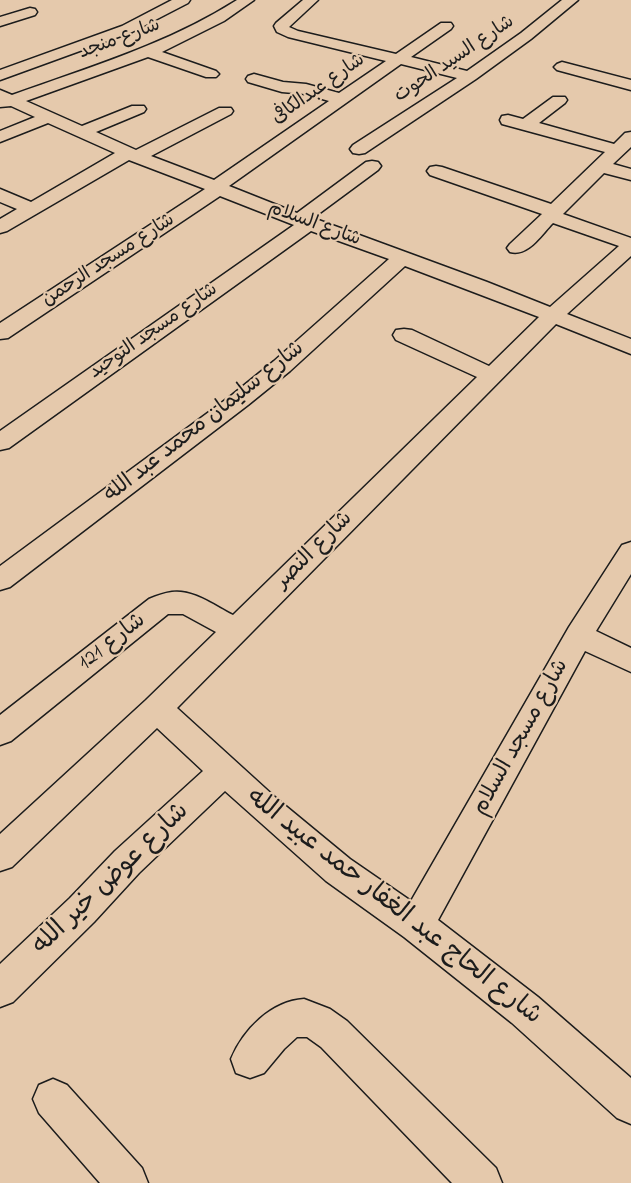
<!DOCTYPE html>
<html>
<head>
<meta charset="utf-8">
<style>
  body { margin:0 }
  canvas { display:block; background:#e5c9ac }
</style>
</head>
<body>
<canvas width="631" height="1183"></canvas>
<script>
const c = document.querySelector('canvas').getContext('2d');
c.lineJoin = 'round';
function trace(path, color, width, dash) {
  c.strokeStyle = color;
  c.lineWidth = width;
  c.lineCap = dash ? 'butt' : 'round';
  c.setLineDash(dash || []);
  c.stroke(path);
}
function fillPath(path, color) {
  c.fillStyle = color;
  c.fill(path, 'evenodd');
}
function write(font, color, halo, rows, align = 'center') {
  c.font = font + ' "Indie Flower","Playpen Sans Arabic",sans-serif';
  c.lineWidth = 4.5;
  c.setLineDash([]);
  c.textBaseline = 'middle';
  c.strokeStyle = halo;
  c.fillStyle = color;
  for (const [text, x, y, turn = 0] of rows) {
    c.save();
    c.translate(x, y);
    c.rotate((+turn || 0) * Math.PI / 180);
    c.textAlign = isNaN(turn) ? turn : align;
    if (halo) c.strokeText(text, 0, 0);
    c.fillText(text, 0, 0);
    c.restore();
  }
}
const street = new Path2D(`
  M172,0H190L188,3L132,32L0,80V70L122,26Z
  M237,0H254L224,21L162,52L216,71L219,74L216,77H206L148,57L26,101L82,126L132,106H144L146,109L144,112L96,132L136,150L219,108H231L233,111L231,114L151,156L214,180L329,101L305,94L282,92L248,82L246,79L248,76L254,74L283,82L306,84L339,93L386,61L288,37L277,32L274,26L276,23L303,0H318L289,27L298,31L396,54L441,23H451L453,26L451,29L411,57L467,71L521,33L562,0H578L531,39L476,79L365,153L359,154L353,153L350,149L353,145L457,78L401,64L229,186L297,213L366,162L372,161L378,162L381,166L378,170L313,218L487,282L550,307L619,246L553,223C541,235 528,257 510,252L507,248L510,244L542,214L430,175L427,171L430,167L436,166L442,167L551,204L605,152L502,124L500,120L502,116L508,115L523,119L553,97H565L567,100L565,103L539,123L614,144L625,133L631,132V147L613,164L631,169V180L604,173L563,214L631,238V256L567,314L631,339V354L556,324L177,708L276,798L350,859L411,901L569,627L622,545L631,542V574L596,631L631,648V672L585,651L438,920L538,997L631,1078V1124L617,1118L512,1023L404,937L326,881L225,791L139,873L94,922L13,1002L0,1007V964L70,898L115,851L203,771L157,728L12,867L0,871V834L146,700L216,632L183,614H168L11,741L0,745V715L149,599C156,596 164,593 172,592C193,589 215,606 233,615L477,377L396,340L393,335L396,330L404,329L412,330L489,366L539,317L405,266L290,371L248,405L10,587L0,590V566L232,395L274,361L389,259L311,231L9,448L0,450V431L294,225L220,196L8,338L0,339V323L205,189L129,160L7,231L0,233V219L17,209L0,202V189L31,202L115,153L48,123L0,142V131L35,117L11,106L0,107V90L12,95C90,67 168,44 237,0Z
  M30,8L35,9L37,12L35,15L0,26V17Z
  M562,62L631,80V90L557,70L554,67L557,64Z
  M304,999L330,1009L347,1021L496,1168L502,1183H452L321,1047L307,1037H297L284,1049L264,1073L250,1078L236,1073L231,1059C243,1030 271,1001 304,999Z
  M53,1079L67,1085L142,1168L148,1183H100L39,1113L33,1099L39,1085Z`);
const farStreetnames = [
  ["شارع منجد",120,40,-20],
  ["شارع السيد الحوت",455,60,-34],
  ["شارع عبدالكافى",319,90,-35],
  ["شارع السلام",314,225,20],
  ["شارع مسجد الرحمن",109,261,-33],
  ["شارع مسجد التوحيد",154,332,-35]
];
const streetNames = [
  ["شارع سليمان محمد عبد الله",205,423,-38],
  ["شارع النصر",315,551,-45],
  ["شارع 121",113,643,-38],
  ["شارع مسجد السلام",522,738,-61]
];
const nearStreetnames = [
  ["شارع عوض خير الله",112,880,-44],
  ["شارع الحاج عبد الغفار حمد عبيد الله",393,908,38]
];
trace(street, '#1c1c1c', 3);
fillPath(street, '#e5c9ac');
write('19px', '#1c1c1c', '#e5c9ac', farStreetnames);
write('22px', '#1c1c1c', '#e5c9ac', streetNames);
write('26px', '#1c1c1c', '#e5c9ac', nearStreetnames);
</script>
</body>
</html>
